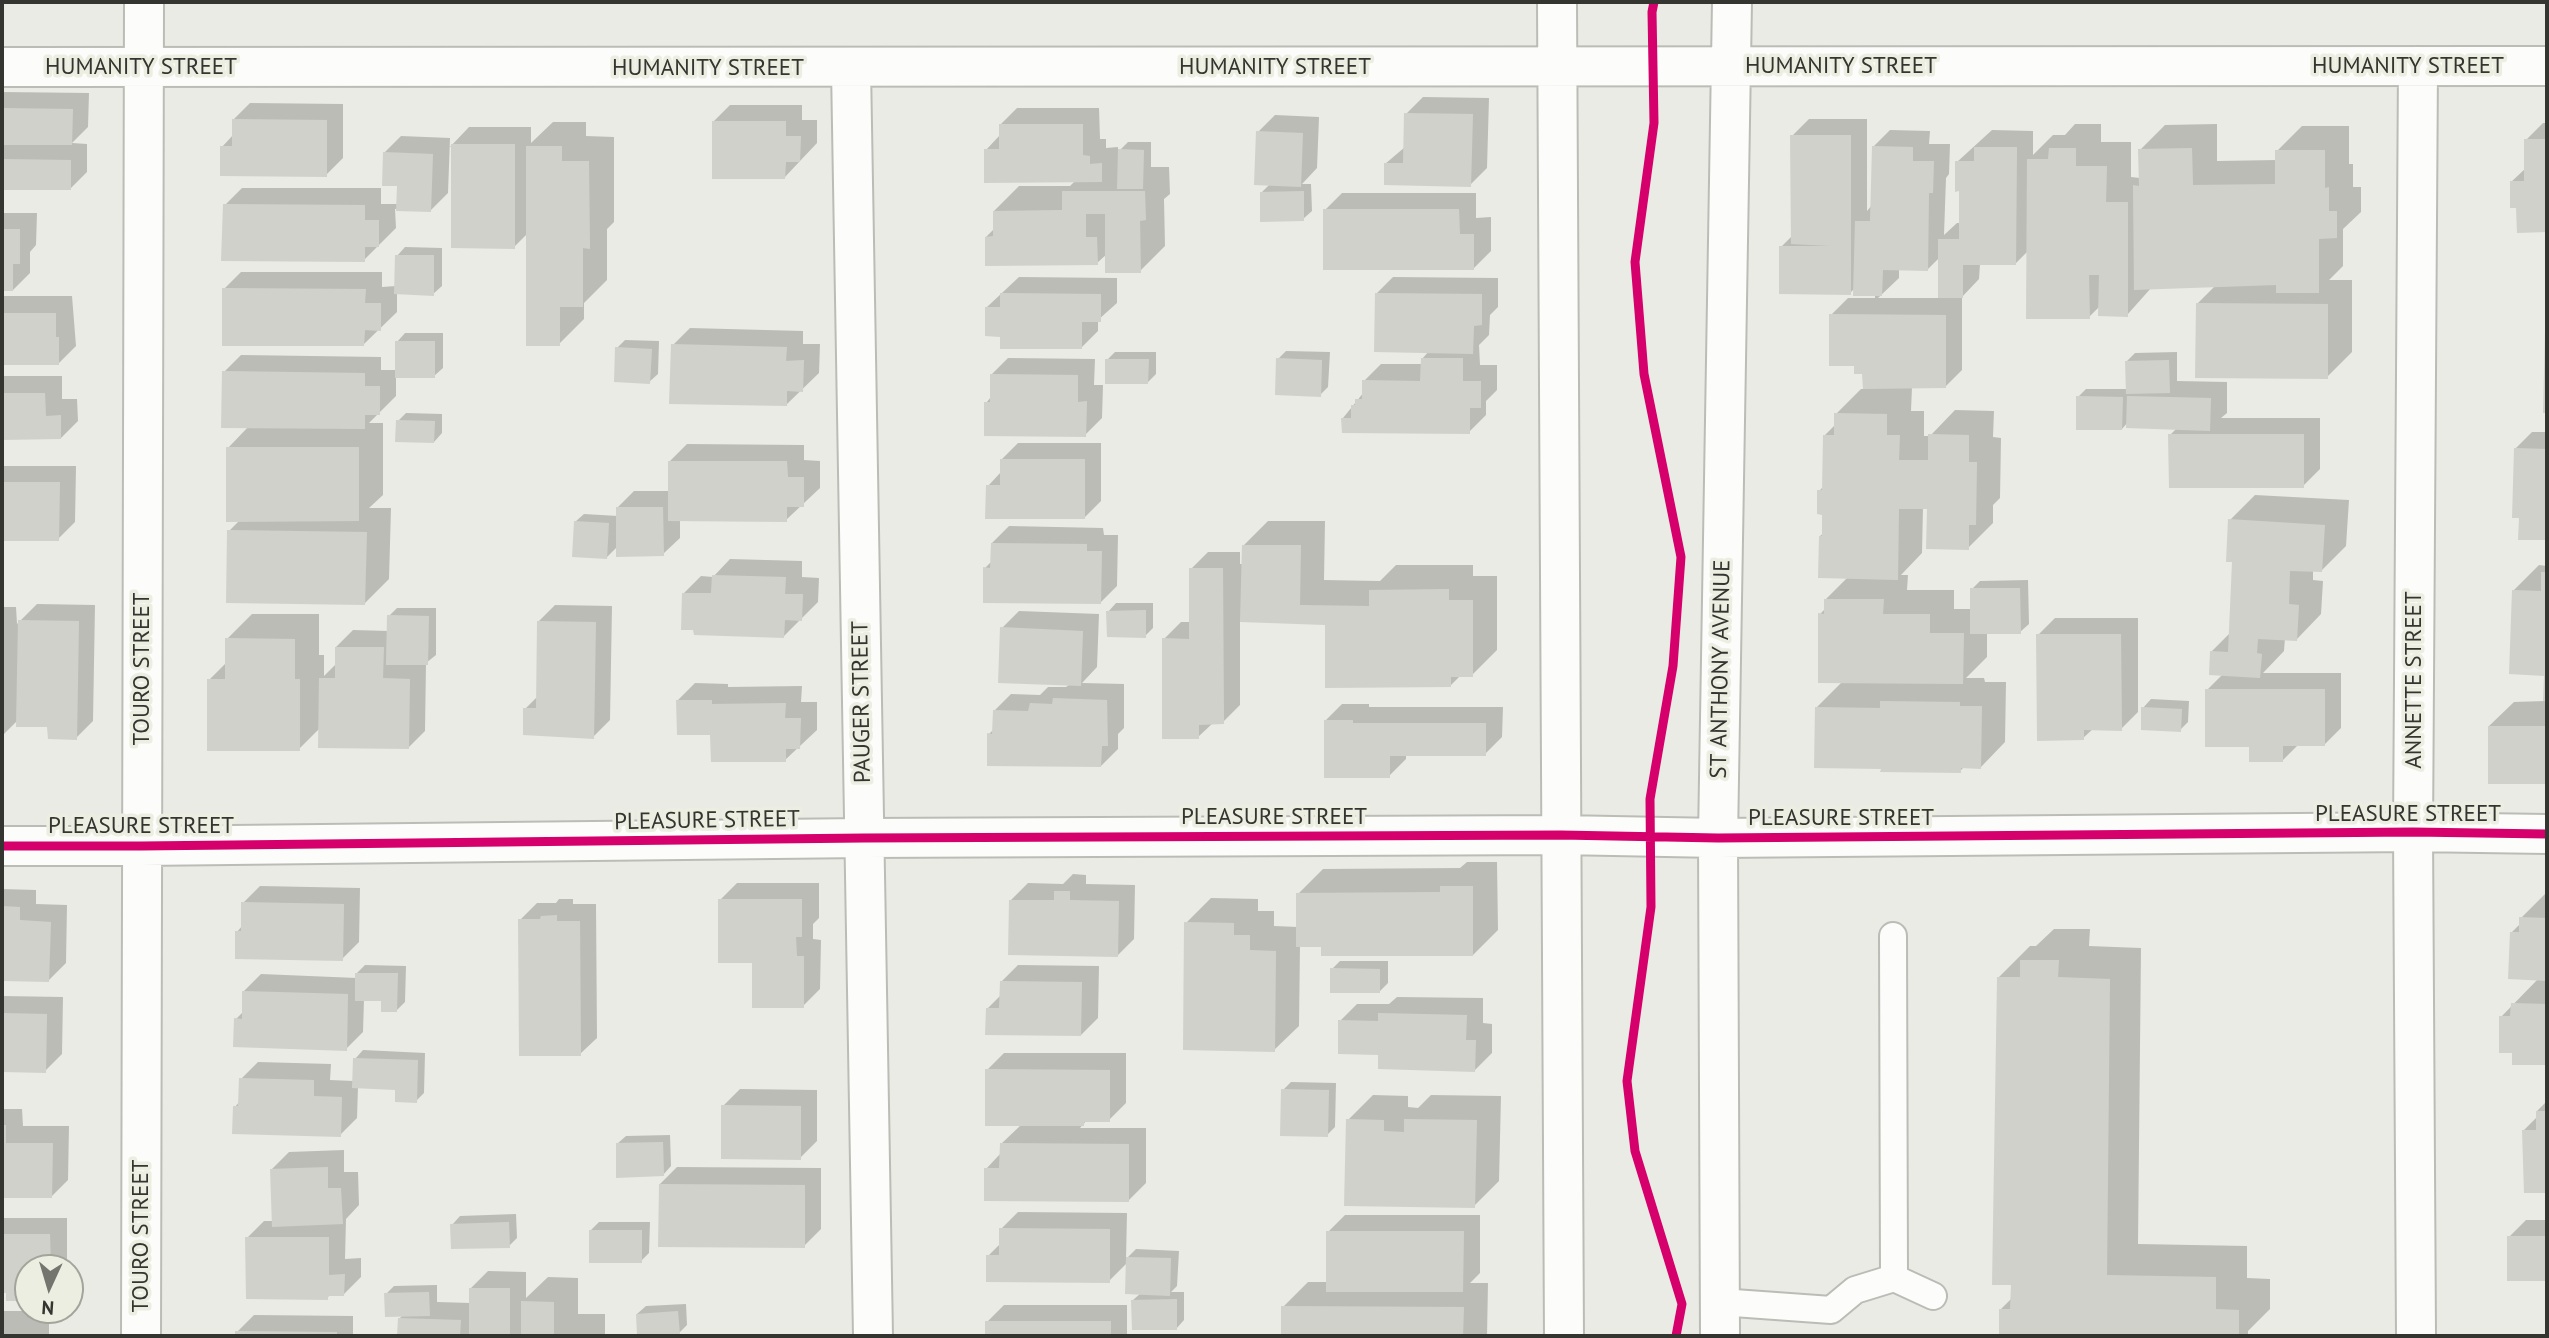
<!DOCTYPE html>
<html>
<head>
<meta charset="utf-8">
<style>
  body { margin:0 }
  #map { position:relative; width:2549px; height:1338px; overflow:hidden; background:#ebebe5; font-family:"PT Sans",sans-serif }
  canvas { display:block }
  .frame { position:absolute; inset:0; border:4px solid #343530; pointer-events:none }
  .north { position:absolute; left:14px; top:1254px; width:70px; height:70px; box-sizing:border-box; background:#edeee2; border:2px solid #a3a49b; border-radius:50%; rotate:184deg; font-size:19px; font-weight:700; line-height:28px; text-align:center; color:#343530 }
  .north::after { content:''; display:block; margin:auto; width:24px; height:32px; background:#74756f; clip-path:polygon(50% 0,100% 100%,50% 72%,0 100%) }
</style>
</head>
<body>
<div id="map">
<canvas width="2549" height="1338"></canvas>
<div class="frame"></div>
<div class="north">N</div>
</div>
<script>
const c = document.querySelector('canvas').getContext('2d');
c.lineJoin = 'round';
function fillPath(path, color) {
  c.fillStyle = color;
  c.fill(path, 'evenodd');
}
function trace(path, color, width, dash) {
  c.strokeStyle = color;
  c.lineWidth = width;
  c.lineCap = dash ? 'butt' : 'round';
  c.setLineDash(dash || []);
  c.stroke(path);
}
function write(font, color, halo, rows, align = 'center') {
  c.font = font + ' "PT Sans",sans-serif';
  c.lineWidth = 7;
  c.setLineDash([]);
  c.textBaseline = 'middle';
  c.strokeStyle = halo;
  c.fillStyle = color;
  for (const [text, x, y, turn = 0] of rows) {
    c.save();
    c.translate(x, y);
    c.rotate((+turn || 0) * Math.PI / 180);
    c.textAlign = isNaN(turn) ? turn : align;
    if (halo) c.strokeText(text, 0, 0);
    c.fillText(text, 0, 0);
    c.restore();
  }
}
const shadow = new Path2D(`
  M2,92L89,93L88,127L72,143L87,144V172L70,189L2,188Z
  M1423,97L1489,98L1487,168L1470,185L1385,164L1405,147L1406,114Z
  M250,103L343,104V158L326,175L222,147L233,135V120Z
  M730,105H802V120H817V143L784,178L713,122Z
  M1017,108H1099L1100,139H1106V148L1118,147V152L1128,142H1151V167H1169L1170,194L1164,199L1165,246L1140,271L1107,254L1097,263L986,237L994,229V211L1019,186H1070L1075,181L986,150L1000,135V125Z
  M1275,115L1319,117L1317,168L1302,184H1311L1312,211L1303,219L1261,193L1270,184L1258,132Z
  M1809,119H1867V211L1872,205L1873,147L1890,130L1930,131L1929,144H1950L1949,174L1946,178L1944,235L1957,223H1961V189L1957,162L1992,130L2033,131V155L2053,135H2065L2075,124H2101V142H2131V177L2140,178V150L2165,125L2217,124V161L2277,160V151L2302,126H2349V164H2353V187H2361V212L2343,229V266L2329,280H2352V352L2327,377L2197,304L2216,285L2152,287L2127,315L2100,306L2089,317L2028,251L2015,264H1980L1979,279L1962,297V370L1945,387H1912L1911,411H1924V436H1930L1955,410L1994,411L1993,437L2001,438L2000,498L1993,505V523L1968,548L1929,507H1923L1922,553L1901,575H1908L1907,590H1954V609H1972V589L1980,581L2028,580L2029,624L2020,632H1987V657L1966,678H1984L1985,682H2006L2005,742L1981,767L1965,766L1960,771L1882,767L1816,708L1842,682L1820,614L1826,608V599L1848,577L1820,536L1824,533V513L1819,491L1824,486L1825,435L1836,424V414L1861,389H1864V372L1855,364L1831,315L1848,298H1875V294L1855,288L1850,293L1781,247L1792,236V136ZM1940,257V298H1878L1899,278V269L1927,270Z
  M553,122H586V136L614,137V222L607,229V280L584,303V319L559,344L528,233L514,247L453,147H450L469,127H531V143Z
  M2543,123H2547V231H2519L2518,207L2511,182L2526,168V140Z
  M401,136L450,138L448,193L431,210L395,209L396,228L364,260L225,205L242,188H381V204H398L399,185L384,153Z
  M1342,193H1476V218L1491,217V251L1474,268L1325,210Z
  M2,213H37L36,245L30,252V273L13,290H2Z
  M405,247L442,248V286L433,294L397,293V312L364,344L224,289L241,272H382V287L396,286L397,256Z
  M1019,277L1117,278V303L1098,320V331L1081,348L1002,335L987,307Z
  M1393,277L1498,278V307L1490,315L1489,335L1479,345L1480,365H1497V390L1486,401V415L1469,432L1343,418L1364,392V381L1381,364H1422V359L1429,351L1376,294Z
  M2,296H72L76,346L59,363H2Z
  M2547,301V411H2545Z
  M690,328L803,331V344H820L819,373L787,404L673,345Z
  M405,333H443V368L434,376L396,377V396L369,423H383V495L369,508H391L389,579L364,604L229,531L240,520L228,448L249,426L224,372L241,355L381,357V370H397V342Z
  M625,340L659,341L658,374L649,382L617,348Z
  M1286,351L1330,352L1328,387L1320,395L1278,359Z
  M1115,352H1156V374L1147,383L1107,360Z
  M2177,352V381L2227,382V413L2221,418H2320V469L2303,486L2170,435L2177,428L2128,422L2122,429L2078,397L2086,389H2128L2127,361L2135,353Z
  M1008,358L1095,359L1094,385H1103L1102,418L1085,435L986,403L991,397V375Z
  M2,376H62V399H77L78,421L61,438H2Z
  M406,413L442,414V433L434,442L398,421Z
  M2532,432H2547V539L2520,538L2515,449Z
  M1018,443H1101V501L1084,518L988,486L1001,472V460Z
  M687,444L804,445V460L820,461V488L786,520H680V538L663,554L618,546L607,557L575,522L584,514L618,516L617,508L634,491H670V461Z
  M2,466H76L75,522L58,539H2Z
  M2255,495L2349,500L2346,546L2321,571L2313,570V580L2323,581L2321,614L2297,639L2285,638L2284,651L2263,673H2341V728L2324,745H2298L2282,761L2250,745L2207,690L2223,674L2212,651L2230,633L2234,561L2230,520Z
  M1268,521H1325L1324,580L1380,581L1396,565H1473V576H1497V650L1472,675H1461L1450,686L1327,623L1240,620V705L1223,722L1213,723L1198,737L1164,639L1181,622H1191V569L1208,552H1240V564H1243V546Z
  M1009,526L1103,528L1104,535H1118L1117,586L1100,603L985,568L992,561V543Z
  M730,559L802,561V577L819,578L818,602L784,636L684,593L701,576L713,577Z
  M2539,565L2547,566V782H2489V726L2514,702L2545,701L2546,674L2514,590Z
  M1116,603H1153V628L1145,636L1108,612Z
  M37,604L95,605L93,721L76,738L49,725L18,720L2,736V607H16L17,624Z
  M555,605L612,606L610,720L593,737L525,709L538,696V622Z
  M397,608H436V655L426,663L425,731L408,748L320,728L299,749L209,680L227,662V639L252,614H319V655H324V676L336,664V647L353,630L389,631V616Z
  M1019,611L1099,614L1097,667L1082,683L1124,684V728L1118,734V749L1101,766L989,734L994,729V711L1011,694L1040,695L1048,687H1066L1070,684L1002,628Z
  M2055,618H2138V712L2121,729H2093L2083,738L2038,635Z
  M695,683L728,684V687L802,686L801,702H817V730L785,760L712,734L678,700Z
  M2151,699L2189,701L2188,722L2180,730L2143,708Z
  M1342,704H1369V707H1503L1502,737L1485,754L1406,755V759L1389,776L1325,721Z
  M1467,862H1497L1498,930L1473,955L1300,945L1299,1026L1274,1050L1186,923L1211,898L1258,899V911H1274V926L1298,927V894L1323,869L1460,868Z
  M1073,874L1086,875V884L1135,885L1134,939L1117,956L1011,900L1028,883L1063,884Z
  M737,883H819V918L813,924V939L821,940L820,989L803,1006L754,961L720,900Z
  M260,886L360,888L359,942L342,959L237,932L242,926L243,903Z
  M2,889L36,890V904L67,905L66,963L49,980L2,979Z
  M2546,893L2547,1064L2513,1063L2514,1052L2501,1017L2538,979L2511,933L2521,923V918Z
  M559,899H573V904H596L597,1038L580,1054L520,920L537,903H556Z
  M2054,929H2090L2089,946L2141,948L2138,1244L2247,1246V1278L2270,1279V1309L2248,1331V1336H2000V1310L2012,1298L1998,978L2030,946H2036Z
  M1340,961H1388V983L1379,992L1332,969Z
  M365,965L406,966L405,1002L397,1010L383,999H364L363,1032L346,1049L236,1019L244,1011V991L261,974L357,978V973Z
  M1018,965L1099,966L1098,1018L1081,1035L988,1008L1001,995V982Z
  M2,996L63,997L62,1054L45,1071L2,1070Z
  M1397,997L1483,998V1023L1492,1024V1053L1475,1070L1380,1053L1340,1021L1357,1004H1389Z
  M363,1050L425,1053L424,1093L416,1101L397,1088L358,1087L357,1118L340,1135L235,1107L240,1101L241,1079L258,1062L331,1064L330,1080L354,1081L355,1059Z
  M1004,1053H1126V1103L1109,1120H1087L1080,1128H1146V1183L1129,1200L986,1169L1001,1153V1144L1021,1125L987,1070Z
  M1291,1082L1336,1083L1335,1127L1327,1135L1283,1090Z
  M740,1089L817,1090V1141L800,1158L723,1106Z
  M1373,1095L1408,1096V1107L1418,1108L1431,1095L1501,1096L1499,1181L1474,1206L1348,1120Z
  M2547,1101V1191H2526L2523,1131L2537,1117V1111Z
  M2,1109H22L23,1126H69L68,1180L51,1197L2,1196Z
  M670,1135L671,1166L663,1175L617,1144L626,1136Z
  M344,1150V1172H358L359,1205L346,1219L345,1259L361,1258V1277L344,1294H331L327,1298L247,1238L264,1221H274L272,1169L289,1152Z
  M677,1167L821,1168V1229L804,1246L660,1184Z
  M1018,1212L1127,1213L1126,1259L1136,1249L1179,1251L1177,1286L1171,1292H1184V1320L1176,1329L1133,1300L1141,1293L1128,1262L1109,1281L988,1256L1001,1243V1229Z
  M516,1214L517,1238L509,1246L452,1225L460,1216Z
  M1345,1215H1480V1273L1470,1283H1488L1487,1336H1283V1307L1308,1282H1328V1232Z
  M2,1218H67V1268H28V1290L19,1299L8,1291H2Z
  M2526,1220H2547V1279H2509V1237Z
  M599,1222H650L649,1253L641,1261L591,1230Z
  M488,1271L526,1272V1298L548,1277L578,1278V1314H605V1336H522V1333L519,1336H399L400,1318L403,1315L386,1294L394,1286L437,1285V1302L471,1303V1288Z
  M686,1304L687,1325L679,1333L668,1334V1336H639L637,1314L646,1306Z
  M1004,1305H1127V1336H987V1322Z
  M2,1311H49V1336H2Z
  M254,1315L353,1316V1336H237V1332Z`);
const building = new Path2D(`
  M2,108L73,109L72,145H2Z
  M1404,113L1473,114L1471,187L1384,185V163H1403Z
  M232,119L327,120V177L220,176V146H232Z
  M712,121H786V136H801L800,162H786L785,179H712Z
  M999,124H1083V155L1090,156V164L1102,163V182L984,183V149H999Z
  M1256,131L1303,133L1301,187L1254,185Z
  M1790,135H1851V295L1779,294V246H1830L1791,244Z
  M2524,139H2547V232L2517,233L2516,208H2510V181H2524Z
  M451,144H515V249L451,248Z
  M526,146H562V161H589L590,249L583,248V307H560V346H526Z
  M1872,146L1913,147V161H1934L1933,193H1929L1928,271L1883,270L1882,296H1853L1855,221H1870Z
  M1974,147H2017L2016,265H1963V298H1938V239H1959V191L1955,192V161H1974Z
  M2049,148H2076V166H2107L2106,202H2128V317L2098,316L2099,275H2089L2090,319H2026L2027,159H2048Z
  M2192,148L2193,185L2275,184V150H2325V188L2329,187V211H2337V238L2319,239V293H2276V285L2134,290L2133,185L2139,186L2138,149Z
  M1118,149L1144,150L1143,189H1117Z
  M383,152L433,154L431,212L396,211L397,186H382Z
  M2,159L71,160V190H2Z
  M1062,191H1145L1146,220L1140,221L1141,273H1105V214H1086V237H1097L1098,265L985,266V237L993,236V211L1062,210Z
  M1304,191V221L1260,222V192Z
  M223,204L365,205V220H379V247H365V262L221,261Z
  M1323,209H1459L1460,234H1474V270H1323Z
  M2,229H20V264H13V291H2Z
  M395,255H434V296L394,294Z
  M222,288L366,289L365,303H381V331L365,330L364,346H222Z
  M1000,293L1101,294V322H1082V349H1000V337L985,336V307H1000Z
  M1375,293L1482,294V325L1474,326L1473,354L1374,352Z
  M2196,303L2328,304V379L2195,378Z
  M2,313H56V337H59V365H2Z
  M1829,314L1946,315V388L1863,389L1862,374H1854V366H1829Z
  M2545,331H2547V413H2543Z
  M395,341H435V378H395Z
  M671,344L787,347L786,361L804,360L803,392L787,391V406L669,404Z
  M615,347L652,349L650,384L614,382Z
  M1276,358L1322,360L1321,397L1275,395Z
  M1421,358H1463V381H1481V408H1470V434L1342,433L1341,418H1351V405H1355V399H1362V380L1420,381Z
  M1105,359H1149L1148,384H1105Z
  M2169,360L2170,393L2126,394L2125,361Z
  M222,371L365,373V386H380V415H365V429L221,428Z
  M990,374L1078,375V402L1087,401L1086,437L984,436V402H990Z
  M2,393H45L46,416L61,415V439L2,440Z
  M2076,396L2123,397L2122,430H2076Z
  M2127,396L2211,398L2210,431L2126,428Z
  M1834,413L1887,414V435H1900L1899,460H1928V434L1969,435V462H1977L1976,525H1969V550L1926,549L1927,509H1899L1898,580L1818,578L1819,536H1822V515L1817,514V490H1822L1823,435H1834Z
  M396,420L435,421L434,443L395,442Z
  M2168,434H2304V488H2169Z
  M226,447H359V521L226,522Z
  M2514,448L2547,449V540H2518L2519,518H2512Z
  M1000,459H1085V519H985L986,485H1000Z
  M668,461H787L788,477H804V507H787V522L668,521Z
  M2,482H60L59,541H2Z
  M616,507H663L664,556L616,557Z
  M2228,519L2325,525L2322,572L2290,571L2289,604L2299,605L2297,641L2258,639L2257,653L2262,654L2260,678L2209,675L2210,651L2228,652L2232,562H2226Z
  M574,521L609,523L607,559L572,557Z
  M227,530L367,532L365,605L226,603Z
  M991,543L1087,544V551H1102L1101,604L983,603V567L990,568Z
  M1242,545H1301L1300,605L1369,606V590L1449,589V600H1473V677H1451V687L1325,688V625L1240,622Z
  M1189,568H1223L1224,724L1199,725V739H1162V638L1189,639Z
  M2541,572H2547V701H2543L2544,676L2509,674L2512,590L2541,591Z
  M712,575L786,577L785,594H803L802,621L785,620L784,638L694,635L693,630H681L682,593H711Z
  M1970,588H2020L2021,634H1970Z
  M1824,599H1884L1883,614H1930V633H1964L1963,684L1818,683V613L1824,614Z
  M1146,610V638L1107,637L1106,611Z
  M387,615L429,616L428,665H386Z
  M18,620L79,621L77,740L48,739L47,727H16Z
  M537,621L596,622L594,739L523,735V708H536Z
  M1000,627L1083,631L1081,686L998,683Z
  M2036,634H2121L2122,731L2084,730V740L2037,741Z
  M225,638L295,639V679H300V751H207V679H225Z
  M335,647H384L383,678L410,679L409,749L318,748L319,678H335Z
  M2205,689H2325V746H2283V762H2249V747H2205Z
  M1053,698L1107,700L1108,746H1102L1101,767L987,766V733L992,734L993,710L1028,711L1030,703L1052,704Z
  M676,700H712V704L786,703L785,718H801L800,749H786V762H711L710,735H677Z
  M1880,701L1960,702V706H1982L1981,769L1961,768V773L1880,772L1881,769L1814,768L1815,707L1880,708Z
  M2141,707L2182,709L2181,732L2141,730Z
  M1324,720H1353V723H1486V756H1390V778H1324Z
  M2488,726H2547V784H2488Z
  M1440,886H1473V956H1321V947H1296V893L1440,892Z
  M1054,891H1070V900L1119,901L1118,957L1008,955L1009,900H1054Z
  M718,899H802V937H796L797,956H804V1008H752V963H718Z
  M241,902L344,904L343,961L235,959V931H241Z
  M2,906L20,907V920L51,922L49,982L2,981Z
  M557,915V921H580L581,1056H519L518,919H540L541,916Z
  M2519,917L2547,918V981L2508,979L2510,932H2519Z
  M1184,922L1234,923V935H1250V950L1276,951L1275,1052L1183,1050Z
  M2020,960H2059L2058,977L2110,979L2107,1275L2216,1277V1309L2239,1310V1336H1999V1309H2010L2011,1285H1992L1997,977H2020Z
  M1330,968L1380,969V993H1330Z
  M355,973H398L397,1012H381V1001H355Z
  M1000,981L1082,982L1081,1036L985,1035L986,1008H999Z
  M242,991L348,994L347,1051L233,1047L234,1018L242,1019Z
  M2511,1003L2547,1004V1065H2512V1053H2499V1016H2510Z
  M2,1013L47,1014L46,1073L2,1072Z
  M1378,1013L1467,1015L1466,1040H1476L1475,1072L1378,1069V1055L1338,1054V1020L1378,1021Z
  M353,1058L418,1060L417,1103L395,1102V1090L352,1088Z
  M985,1069L1110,1070V1122H1084V1126H985Z
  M239,1078L314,1080V1096L342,1097L341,1137L232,1134L233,1106H238Z
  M1281,1089L1329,1090L1328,1137L1280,1136Z
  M721,1105L801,1106V1160L721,1159Z
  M2536,1111H2547V1193H2524L2522,1130H2536Z
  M1346,1119L1384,1120V1131L1404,1132V1119L1477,1120L1475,1208L1344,1206Z
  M2,1125H6V1143H53L52,1198H2Z
  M663,1142L664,1176L616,1178V1143Z
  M1000,1143L1129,1144V1202L984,1201V1168H999Z
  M328,1167V1188H341L343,1224L272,1227L270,1169Z
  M659,1184L805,1185V1248L658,1247Z
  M509,1222L510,1248L451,1249L450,1224Z
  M999,1228L1110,1229V1283L986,1282V1255H999Z
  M589,1230H642V1263H589Z
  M1326,1231H1464L1463,1292H1326Z
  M2,1234H50L51,1268H28V1291H20V1301H6V1293H2Z
  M2507,1236H2547V1281H2507Z
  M245,1237H329V1275L345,1274L344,1296H328V1300L246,1299Z
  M1126,1257L1171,1258L1170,1296L1125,1294Z
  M469,1288H510V1336H469Z
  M429,1292L430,1316L385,1317L384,1293Z
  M1177,1299V1330H1132L1131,1300Z
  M521,1301L554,1302V1336H521Z
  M1281,1306L1464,1307L1463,1336H1281Z
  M678,1311L680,1335L637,1336L636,1314Z
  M398,1318L461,1320L460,1336H397Z
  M985,1321H1111V1336H985Z
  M235,1331L337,1332V1336H235Z`);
const service = new Path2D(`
  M1893,936L1894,1278
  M1720,1302L1831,1310L1855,1290L1894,1278L1933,1296`);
const minor = new Path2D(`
  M1557,2L1564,1336
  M2,67L2547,66
  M851,68L873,1336
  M2,846H141L864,838L1561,835L1718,838L2413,832L2547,834
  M141,1336L144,2
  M1720,1336L1718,838L1732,2
  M2416,1336L2413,832L2418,66`);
const cycleway = new Path2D(`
  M1654,2L1652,12L1654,123L1635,262L1644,374L1681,557L1673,666L1650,799L1651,907L1627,1081L1635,1151L1682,1304L1676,1336
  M2,846H141L864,838L1561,835L1718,838L2413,832L2547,834`);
const streetNames = [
  ["HUMANITY STREET",1841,66],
  ["HUMANITY STREET",2408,66],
  ["HUMANITY STREET",141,67],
  ["HUMANITY STREET",1275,67],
  ["HUMANITY STREET",708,68],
  ["TOURO STREET",142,669,-90],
  ["ST ANTHONY AVENUE",1721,669,-89],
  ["ANNETTE STREET",2414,680,-90],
  ["PAUGER STREET",862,702,-91],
  ["PLEASURE STREET",2408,814],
  ["PLEASURE STREET",1274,817],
  ["PLEASURE STREET",1841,818],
  ["PLEASURE STREET",707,821,-1],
  ["PLEASURE STREET",141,826],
  ["TOURO STREET",141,1236,-90]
];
fillPath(shadow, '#0003');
fillPath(building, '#d1d1cc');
trace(service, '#bcbcb7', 30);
trace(minor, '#bcbcb7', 42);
trace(service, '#fcfcfb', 26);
trace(minor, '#fcfcfb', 38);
trace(cycleway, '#d6006c', 9);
write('23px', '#343530', '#edeee2', streetNames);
</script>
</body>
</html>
